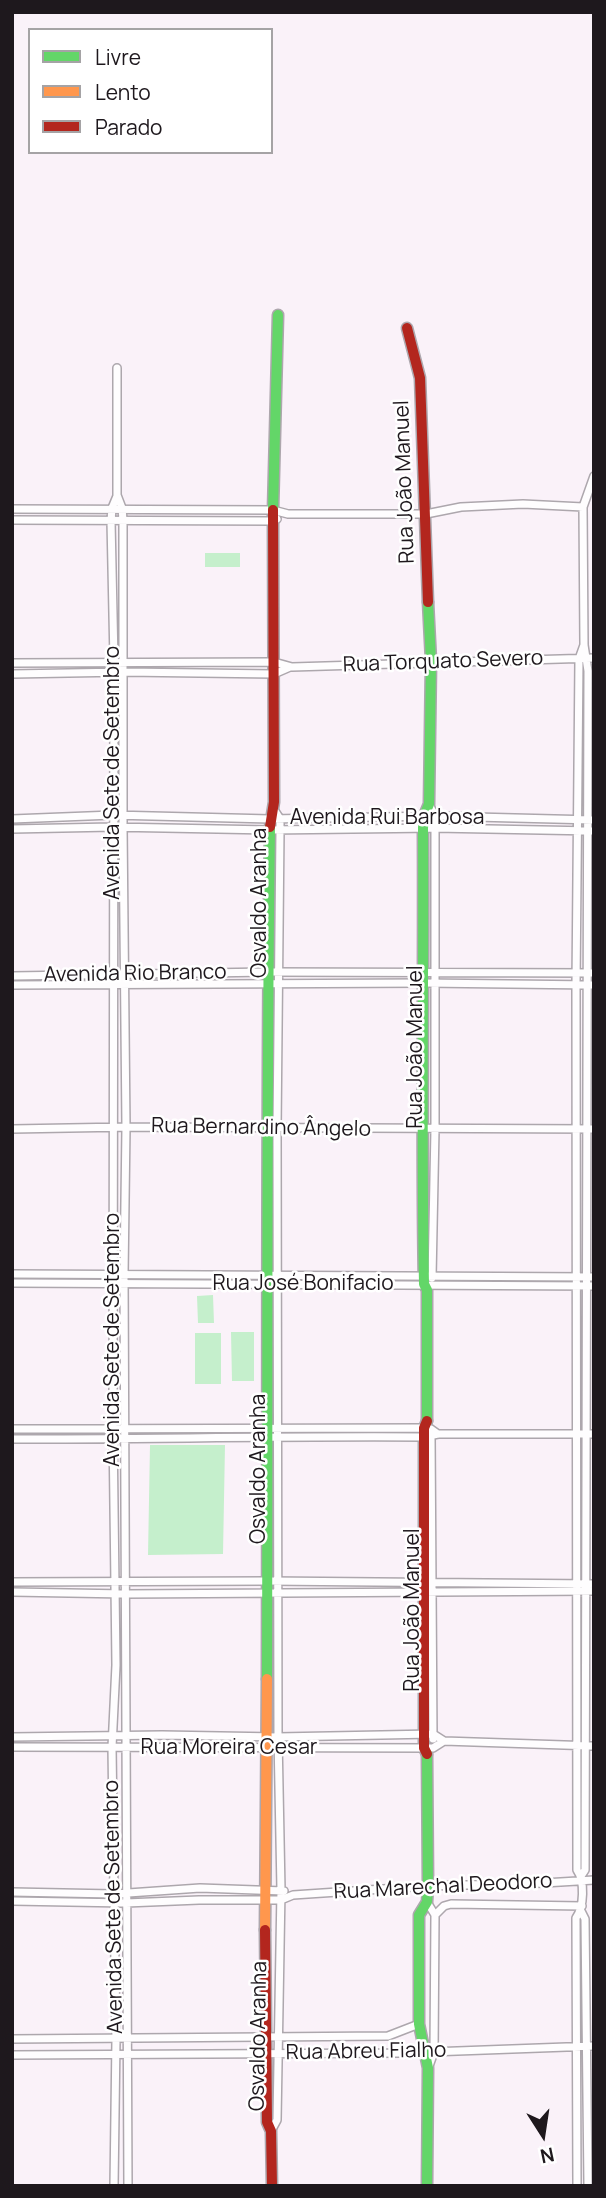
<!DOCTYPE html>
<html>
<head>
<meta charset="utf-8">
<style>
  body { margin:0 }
  #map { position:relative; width:606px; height:2198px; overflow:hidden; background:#faf2f9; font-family:Manrope,sans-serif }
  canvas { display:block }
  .frame { position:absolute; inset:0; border:14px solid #1e181d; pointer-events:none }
  .legend { position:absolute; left:28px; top:28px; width:245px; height:126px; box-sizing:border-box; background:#fff; border:2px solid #a5a3a5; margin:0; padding:9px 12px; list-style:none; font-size:21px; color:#1e181d }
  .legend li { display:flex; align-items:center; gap:14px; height:35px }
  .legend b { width:35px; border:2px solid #a5a3a5 }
  .north { position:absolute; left:508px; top:2100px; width:70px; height:70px; -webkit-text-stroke:5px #fff; paint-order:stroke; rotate:168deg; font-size:19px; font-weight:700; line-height:28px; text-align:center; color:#1e181d }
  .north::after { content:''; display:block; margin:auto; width:24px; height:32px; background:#1e181d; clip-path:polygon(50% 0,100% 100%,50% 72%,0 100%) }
</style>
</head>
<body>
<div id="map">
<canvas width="606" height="2198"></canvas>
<div class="frame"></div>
<ul class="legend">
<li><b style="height:9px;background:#63d668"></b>Livre</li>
<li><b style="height:9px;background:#ff974d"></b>Lento</li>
<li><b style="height:9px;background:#b3261e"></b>Parado</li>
</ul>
<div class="north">N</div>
</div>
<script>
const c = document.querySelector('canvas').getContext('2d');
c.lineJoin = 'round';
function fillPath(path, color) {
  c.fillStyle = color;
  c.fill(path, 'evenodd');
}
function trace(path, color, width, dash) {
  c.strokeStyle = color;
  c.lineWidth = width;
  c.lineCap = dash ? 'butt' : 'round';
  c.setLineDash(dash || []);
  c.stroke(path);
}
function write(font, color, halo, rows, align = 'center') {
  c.font = font + ' Manrope,sans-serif';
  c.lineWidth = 5;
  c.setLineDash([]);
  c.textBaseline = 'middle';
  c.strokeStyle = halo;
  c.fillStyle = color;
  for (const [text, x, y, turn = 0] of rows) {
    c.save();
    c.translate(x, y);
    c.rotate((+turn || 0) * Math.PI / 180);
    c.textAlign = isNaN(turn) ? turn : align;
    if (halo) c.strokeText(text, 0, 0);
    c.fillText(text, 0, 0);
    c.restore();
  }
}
const green = new Path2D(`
  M205,553H240V567H205Z
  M213,1295L214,1323H198L197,1296Z
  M231,1332H254V1381H232Z
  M195,1333H221V1384H195Z
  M150,1445H225L223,1554L148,1555Z`);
const street = new Path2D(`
  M117,368V495L122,508L123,520V827L126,1127L124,1275L128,2186
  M12,509L273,510L288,514H426L461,507L523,504L583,507
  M12,520L273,521L277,519
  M12,663L274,662L292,667L594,658
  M12,674L125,672L274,674L290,667
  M429,804L435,816V1129L432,1278
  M12,819L113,815L270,819L435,816L594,820
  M12,829L112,827L270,830L435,828L594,831
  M12,976L269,972L594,973
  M12,985L424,983L594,985
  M12,1129L126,1127L594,1129
  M12,1274L594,1277
  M12,1283L594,1286
  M12,1429L424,1428L431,1429L438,1434
  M431,1435L433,1739
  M12,1439C150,1439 287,1436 424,1437L438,1434H594
  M12,1582L268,1581L594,1584
  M12,1592L126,1594L594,1591
  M12,1737L162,1735L278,1737L433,1734L444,1741L594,1746
  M12,1747L433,1748L444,1741
  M581,1876L585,1870L588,671L584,645L583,507L594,476
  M12,1892L114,1894L200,1888L284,1891
  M12,1901L126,1903L199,1900H281L293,1895L428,1886L544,1883L594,1880
  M427,1902L435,1915L434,2052L429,2066
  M581,1911L585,1919L588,2186
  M435,1915L444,1906L451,1904L582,1906
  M12,2039L388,2036L419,2024
  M12,2055L403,2053L594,2046
  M271,2131L277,2120L281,1890L278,1737L277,1129L280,830V819L273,808
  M114,2186L116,2039L112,1747L116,1665L113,1428L114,661L111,521L112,508L117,496
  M577,2186L576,1918C584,1907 585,1881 577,1870L576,985L579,659L584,645`);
const fast = new Path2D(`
  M273,510L278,315
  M427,1421V1290L424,1284C421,1132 424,980 423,828L424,816L429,804L431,661L428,602
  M267,1679C268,1395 266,1111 270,827
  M427,1754L428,1886L427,1902L419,1915V2024L428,2068L427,2186`);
const slow = new Path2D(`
  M265,1930L267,1679`);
const jam = new Path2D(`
  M407,328L420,378L428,602
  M270,827L274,802L273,510
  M427,1754L424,1748V1428L427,1421
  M265,1930L267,2122L271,2131L272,2186`);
const streetNames = [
  ["Rua João Manuel",405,482,-92],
  ["Rua Torquato Severo",443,662,-2],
  ["Avenida Sete de Setembro",113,773,-90],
  ["Avenida Rui Barbosa",387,818],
  ["Osvaldo Aranha",260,903,-90],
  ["Avenida Rio Branco",135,974,-1],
  ["Rua João Manuel",416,1047,-90],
  ["Rua Bernardino Ângelo",261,1128,1],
  ["Rua José Bonifacio",303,1284],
  ["Avenida Sete de Setembro",113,1340,-90],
  ["Osvaldo Aranha",259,1469,-90],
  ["Rua João Manuel",413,1610,-90],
  ["Rua Moreira Cesar",229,1748],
  ["Rua Marechal Deodoro",443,1887,-3],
  ["Avenida Sete de Setembro",114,1907,-91],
  ["Osvaldo Aranha",259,2036,-89],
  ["Rua Abreu Fialho",366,2052,-1]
];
fillPath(green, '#c5efcc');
trace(street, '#ada7ad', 10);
trace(fast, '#ada7ad', 13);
trace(slow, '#ada7ad', 13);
trace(jam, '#ada7ad', 13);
trace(street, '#fefdfe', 7);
trace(fast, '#63d668', 10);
trace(slow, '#ff974d', 10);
trace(jam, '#b3261e', 10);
write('21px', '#1e181d', '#fff', streetNames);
</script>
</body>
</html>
